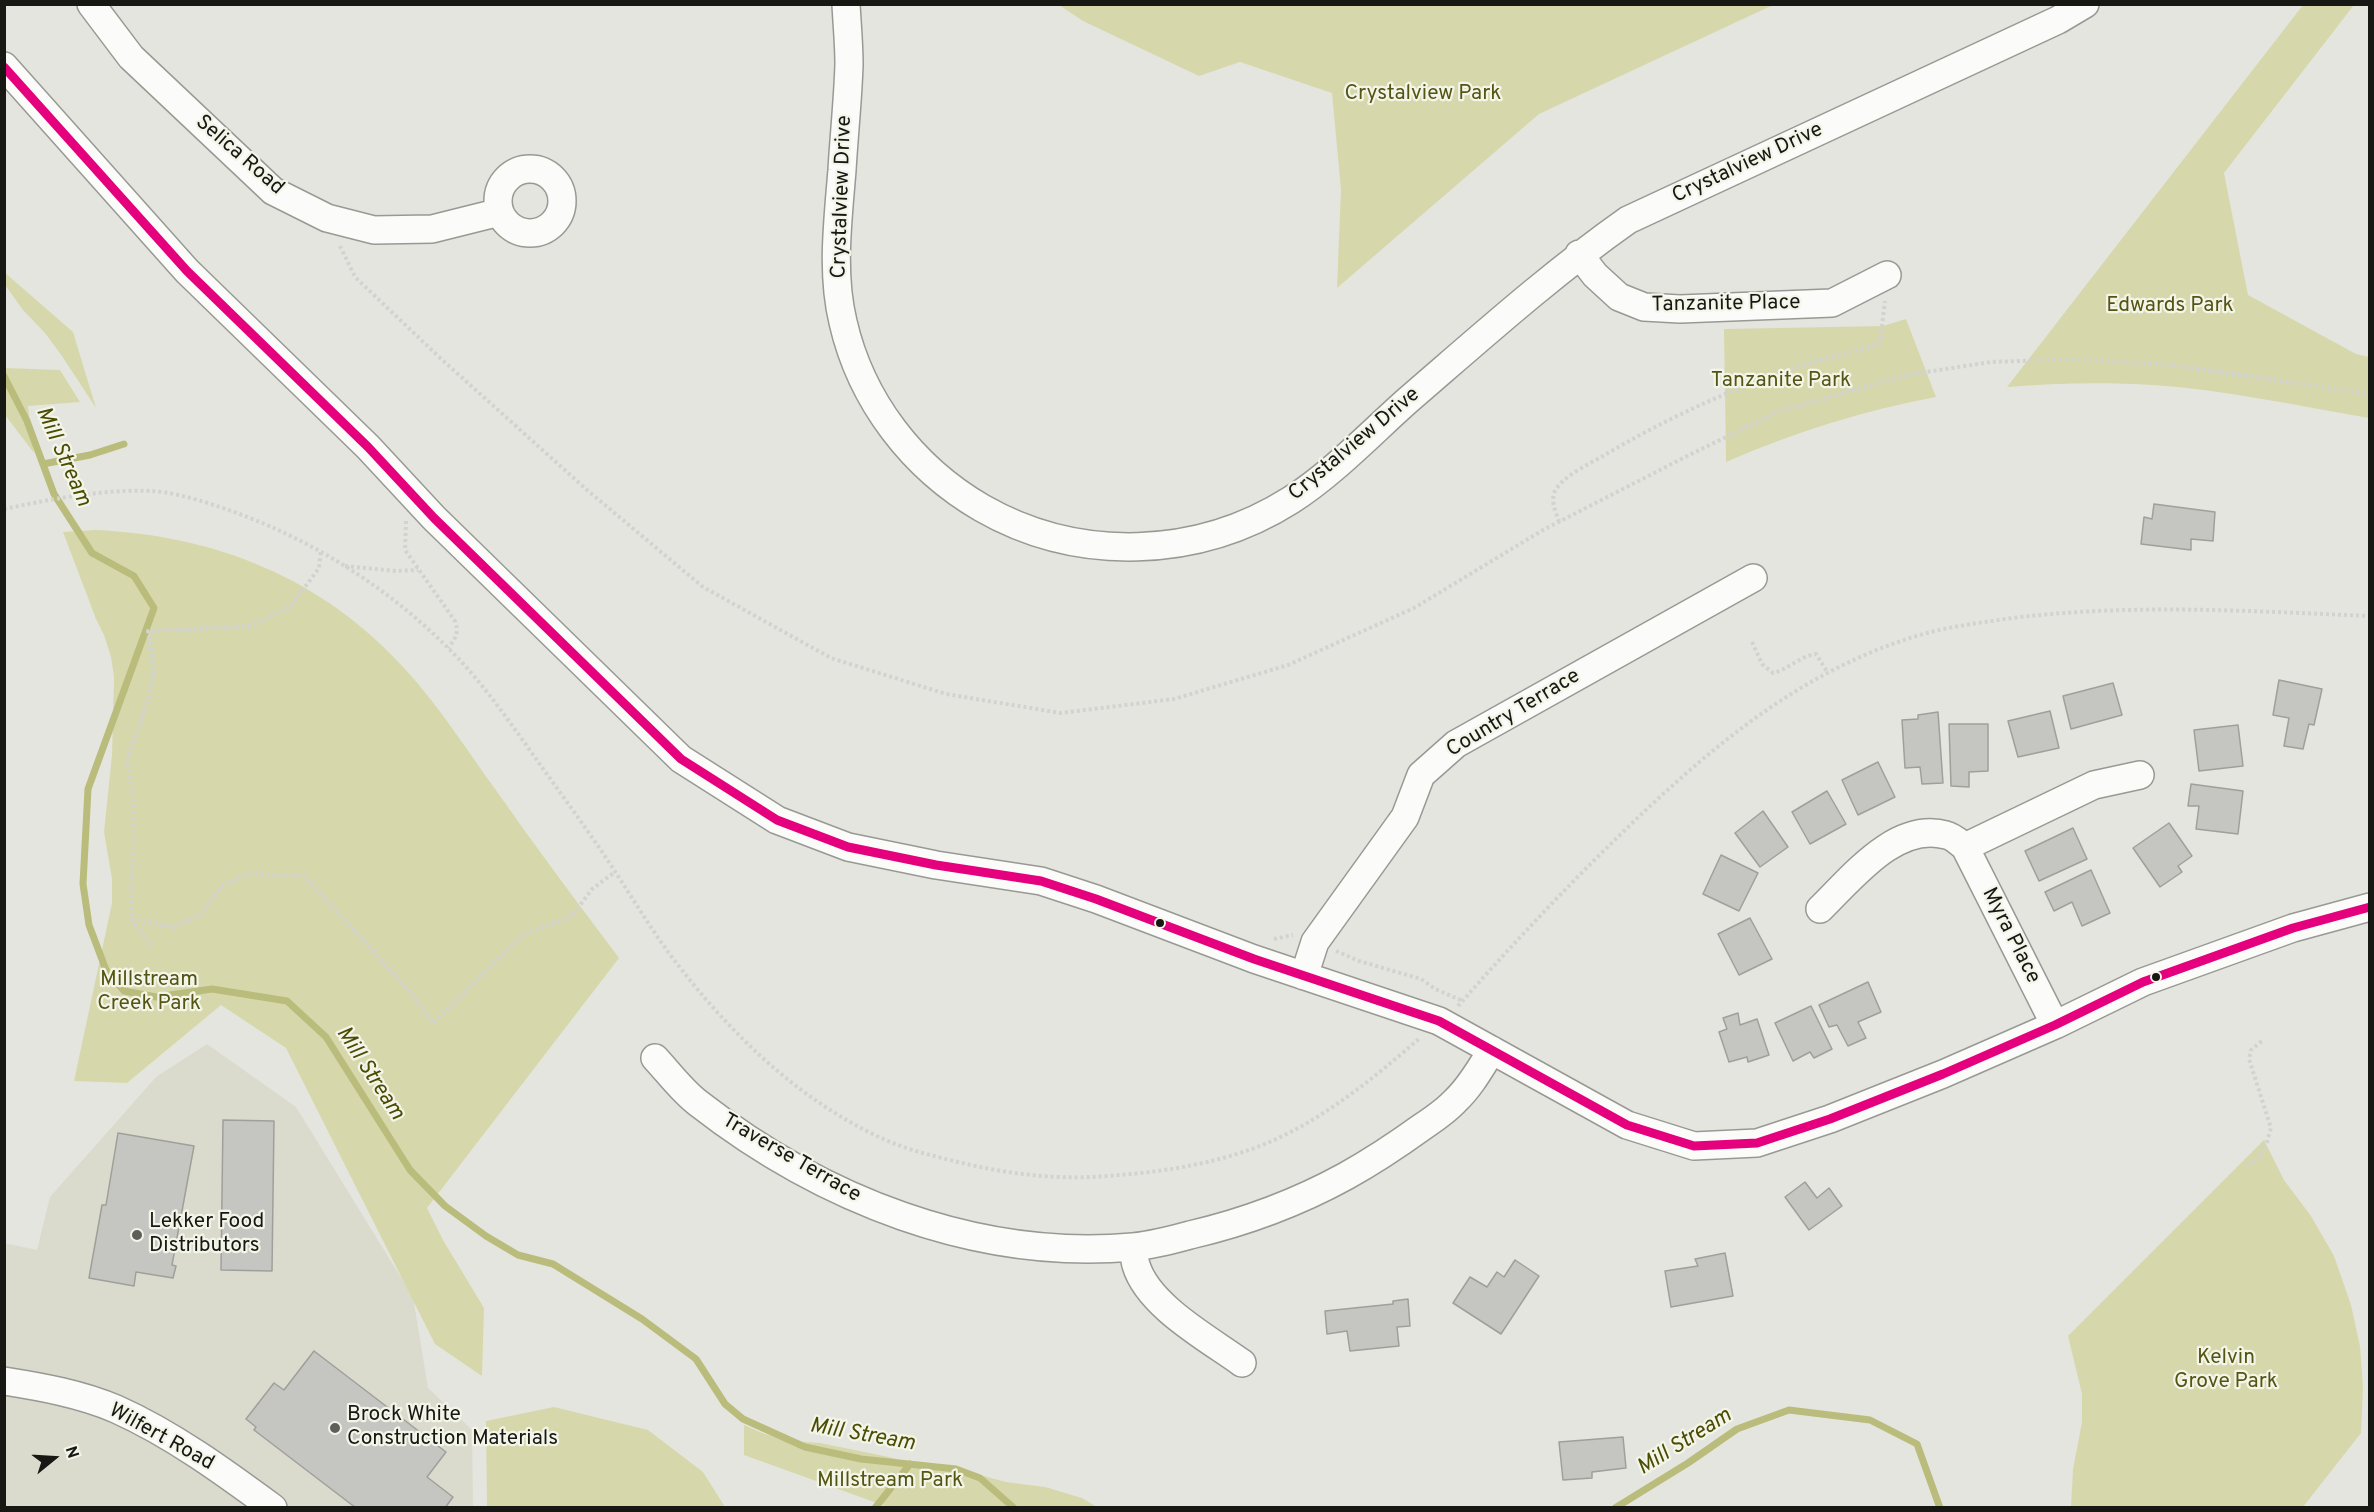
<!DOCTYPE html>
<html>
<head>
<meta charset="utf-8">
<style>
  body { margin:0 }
  #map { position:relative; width:2374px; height:1512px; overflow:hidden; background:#e5e5df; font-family:Overpass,sans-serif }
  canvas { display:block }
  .frame { position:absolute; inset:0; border:6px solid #171713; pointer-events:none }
  .north { position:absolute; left:24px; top:1428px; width:60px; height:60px; -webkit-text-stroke:4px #f4f5e9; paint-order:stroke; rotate:72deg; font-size:16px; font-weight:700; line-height:24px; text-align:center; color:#171713 }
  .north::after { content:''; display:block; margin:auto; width:21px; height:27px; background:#171713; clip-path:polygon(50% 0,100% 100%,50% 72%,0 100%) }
</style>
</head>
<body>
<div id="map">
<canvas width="2374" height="1512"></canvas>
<div class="frame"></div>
<div class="north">N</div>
</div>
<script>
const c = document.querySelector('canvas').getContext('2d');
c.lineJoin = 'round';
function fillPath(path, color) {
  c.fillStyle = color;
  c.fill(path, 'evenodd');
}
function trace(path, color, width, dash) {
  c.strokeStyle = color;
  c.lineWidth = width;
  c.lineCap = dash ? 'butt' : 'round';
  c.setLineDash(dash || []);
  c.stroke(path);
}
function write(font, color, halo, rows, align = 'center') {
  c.font = font + ' Overpass,sans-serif';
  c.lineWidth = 4.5;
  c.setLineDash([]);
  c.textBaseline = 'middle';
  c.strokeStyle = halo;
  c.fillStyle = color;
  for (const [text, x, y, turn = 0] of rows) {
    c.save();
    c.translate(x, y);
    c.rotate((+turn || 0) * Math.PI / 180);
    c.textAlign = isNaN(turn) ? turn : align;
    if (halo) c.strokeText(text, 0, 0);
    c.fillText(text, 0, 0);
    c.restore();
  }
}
const built = new Path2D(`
  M207,1044L296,1107L413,1297L428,1388L472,1430L473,1507H5L4,1243L37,1250L50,1197L156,1077Z`);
const green = new Path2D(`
  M1059,5H1773L1539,114L1337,288L1341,190L1332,93L1240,62L1199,76L1083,21Z
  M2303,5H2354L2224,173L2248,295L2356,354L2369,357V418C2298,406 2226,390 2153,385C2104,382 2056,383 2007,387Z
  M4,272L73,332L96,408L62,356L45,333L23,310L5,285Z
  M1906,319L1936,397C1863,411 1794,432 1726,462L1724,329L1883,326Z
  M5,368L60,370L80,402L28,406L34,453L5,415Z
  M95,530C216,535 324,579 405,669C440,707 468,752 498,793C537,849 578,903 619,958L427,1208L443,1240L484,1308L482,1376L435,1344L286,1048L221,1005L127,1083L74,1081L112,903V879L104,832L112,755L114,677L111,657L104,635L96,619L63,532Z
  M2264,1140L2284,1180L2311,1216L2334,1256L2351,1305L2360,1346L2363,1387L2361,1433L2303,1507H2071L2073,1469L2082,1422V1394L2068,1336Z
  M554,1407L648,1430L703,1472L725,1507H487L486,1421Z
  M744,1425L762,1433L788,1441L820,1443L889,1457L918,1465L969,1472L1006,1482L1045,1487L1082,1498L1097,1507H888L744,1455Z`);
const stream = new Path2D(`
  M4,376L27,421L54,494L92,553L134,576L154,608L88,789L83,884L89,925L106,970L124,991L156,997L212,989L287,1001L326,1037L410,1170L445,1206L486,1236L518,1255L553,1264L642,1319L696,1359L725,1404L743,1419L805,1447L861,1459L956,1469L980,1478L1014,1508
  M43,464L90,455L124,444
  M875,1508L910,1464
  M1615,1508L1688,1463L1737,1429L1789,1410L1870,1420L1917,1444L1940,1508`);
const building = new Path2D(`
  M2154,504L2215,512L2213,541L2191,539V550L2141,544L2144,517L2152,519Z
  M2279,680L2322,689L2314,725L2309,724L2303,749L2284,746L2289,718L2273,715Z
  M2113,683L2122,715L2071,729L2063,696Z
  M2050,711L2059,748L2018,757L2008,721Z
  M1938,712L1943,783L1922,784L1920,767L1905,768L1902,720L1918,719V715Z
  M1949,724H1988V771L1969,772V787L1951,786Z
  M2238,725L2243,766L2199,771L2194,730Z
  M1878,762L1895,797L1858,815L1842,780Z
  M2191,784L2243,791L2238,834L2196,829L2199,806H2188Z
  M1827,791L1846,824L1810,844L1792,812Z
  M1763,811L1788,847L1760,867L1735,833Z
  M2169,823L2192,856L2178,866L2182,872L2160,887L2133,848Z
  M2073,828L2087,859L2039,881L2025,851Z
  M1721,855L1758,873L1739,911L1703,894Z
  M2091,870L2110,913L2082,926L2072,902L2054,911L2045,892Z
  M1750,918L1772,959L1739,975L1718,934Z
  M1868,982L1881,1012L1858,1022L1866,1038L1848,1046L1837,1025L1829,1027L1819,1005Z
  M1811,1006L1832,1049L1814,1058L1810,1052L1793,1061L1775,1023Z
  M1738,1013L1740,1025L1757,1019L1769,1055L1748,1062L1747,1057L1729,1062L1719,1032L1727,1029L1723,1018Z
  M223,1120L274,1121L272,1271L221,1270Z
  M118,1133L194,1146L172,1265L176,1266L173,1278L136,1272L134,1286L89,1278L102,1205H106Z
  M1805,1182L1817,1198L1829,1188L1842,1206L1809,1230L1785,1197Z
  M1725,1253L1733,1296L1671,1307L1665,1271L1698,1266L1695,1259Z
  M1515,1260L1539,1276L1501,1334L1453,1303L1470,1277L1487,1287L1497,1272L1504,1277Z
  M1408,1299L1410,1326L1397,1327L1399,1346L1350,1351L1347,1331L1327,1334L1325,1311L1393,1304V1301Z
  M314,1351L446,1452L427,1477L453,1497L445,1508H356L254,1430L256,1427L246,1419L274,1383L284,1390Z
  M1623,1437L1626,1468L1592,1472V1478L1563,1480L1559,1442Z`);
const path = new Path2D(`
  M340,246L355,277L438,356L587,490L703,587L831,658L946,694L1061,713L1174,699L1288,665L1414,608L1543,530L1689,455L1778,412L1907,375L1991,362L2077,359L2172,365L2370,394
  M4,509C52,499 103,489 151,491C184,492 245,515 276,529C338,557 398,598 447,647C486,685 517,733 549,777C574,812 600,847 623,884C642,913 660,943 682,970C735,1038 800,1100 879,1137C906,1150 934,1156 962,1163C1005,1173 1048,1179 1092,1177C1143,1174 1196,1168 1246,1151C1312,1129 1368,1083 1420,1038
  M406,521L405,550L455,621C459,633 456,638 448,648
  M1559,522C1556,512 1550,501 1555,491C1563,476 1589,464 1603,456C1667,418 1735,387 1806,364C1831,356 1857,353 1880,342L1885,301
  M345,566L396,571L418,570
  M1752,642L1762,664L1773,673C1789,669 1800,656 1816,654L1828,673
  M131,919L174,927L201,914L223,885L249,874L304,876L413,995L433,1023L523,935L572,916L592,889L615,872
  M1274,939L1293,935
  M151,945L131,919L134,805L127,758L148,701L154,670L148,631L251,626L291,606L319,568L321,550
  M1336,951L1359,961L1421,979L1435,989L1463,1001
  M1458,1006C1510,947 1564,889 1621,834C1709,748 1806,666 1927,633C1953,626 1979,623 2005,619C2126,603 2248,611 2370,616
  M2248,1165L2257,1160L2267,1142L2271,1128L2249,1059L2251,1050L2263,1040`);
const minor = new Path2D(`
  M91,4L131,57L273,191L327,218L374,230L432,229L500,212
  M846,4C847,24 849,44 849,64C848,99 844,135 842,170C838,220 831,273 843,322C861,401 913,468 982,508C1078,563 1198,559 1291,500C1332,474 1371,433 1407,401C1479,339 1550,275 1628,220L2058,20L2085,4
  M4,66L187,271L368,447L434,518L681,759L777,820L848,847L936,865L1041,881L1096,899L1254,959L1439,1021L1627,1125L1694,1146L1757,1143L1830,1119L1943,1074L2055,1025L2143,982L2293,928L2370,907
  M498 201a32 32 0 1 1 64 0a32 32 0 1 1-64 0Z
  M1579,254L1595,275L1619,297L1644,307L1680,309L1832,303L1887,275
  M1965,847L2094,785L2140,775
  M1820,909C1852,878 1896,821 1946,835C1952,836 1960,843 1965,847L2055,1025
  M1304,976L1315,942L1405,817L1421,775L1456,744L1753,578
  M655,1058C669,1073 682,1091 698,1103C821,1199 976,1261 1133,1247C1152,1245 1172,1240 1190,1235C1246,1222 1295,1204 1346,1176C1373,1161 1397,1145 1422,1127C1434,1119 1447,1110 1456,1100C1471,1086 1481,1067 1492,1050
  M1134,1247C1135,1252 1134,1260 1136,1265C1148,1306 1209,1339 1242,1363
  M4,1381C42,1387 81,1394 116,1409C172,1434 224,1472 273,1508`);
const bus1 = new Path2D(`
  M4,67L187,271L368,447L434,518L681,759L777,820L848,847L936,865L1041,881L1096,899L1254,959L1439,1021L1627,1125L1694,1146L1757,1143L1830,1119L1943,1074L2055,1025L2143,982L2293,928L2370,907`);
const markers = [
  [1160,923,5,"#171713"],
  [2156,977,5,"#171713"],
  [137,1235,6,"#5f5f5a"],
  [335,1428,6,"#5f5f5a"]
];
const parkNames = [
  ["Crystalview Park",1423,95],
  ["Edwards Park",2170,307],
  ["Tanzanite Park",1781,382],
  ["Millstream",149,981],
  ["Creek Park",149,1005],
  ["Kelvin",2226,1359],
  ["Grove Park",2226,1383],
  ["Millstream Park",890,1482]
];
const streetNames = [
  ["Selica Road",239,156,41],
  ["Crystalview Drive",1748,164,-25],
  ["Crystalview Drive",843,197,-88],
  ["Tanzanite Place",1726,305,-1],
  ["Crystalview Drive",1355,445,-40],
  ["Country Terrace",1514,714,-31],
  ["Myra Place",2010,936,63],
  ["Traverse Terrace",791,1159,30],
  ["Wilfert Road",161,1438,29]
];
const poiNames = [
  ["Lekker Food",149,1223],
  ["Distributors",149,1247],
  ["Brock White",347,1416],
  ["Construction Materials",347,1440]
];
const waterNames = [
  ["Mill Stream",62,457,66],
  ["Mill Stream",369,1074,57],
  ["Mill Stream",862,1436,10],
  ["Mill Stream",1685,1443,-32]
];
fillPath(built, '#dadacd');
fillPath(green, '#d6d8ab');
trace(stream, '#babc7c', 7);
fillPath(building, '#c5c5c1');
trace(building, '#a0a09b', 1.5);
trace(minor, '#999994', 30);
trace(path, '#d2d2d1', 4, [3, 3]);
trace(minor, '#fbfbfa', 27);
trace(bus1, '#e5007d', 9);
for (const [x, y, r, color] of markers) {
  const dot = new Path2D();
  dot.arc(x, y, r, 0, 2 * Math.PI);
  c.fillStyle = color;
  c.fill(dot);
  trace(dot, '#f4f5e9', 2);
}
write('21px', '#545512', '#f4f5e9', parkNames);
write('21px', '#171713', '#f4f5e9', streetNames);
write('21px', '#171713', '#f4f5e9', poiNames, 'left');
write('italic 22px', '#4b4c04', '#f4f5e9', waterNames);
</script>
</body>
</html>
